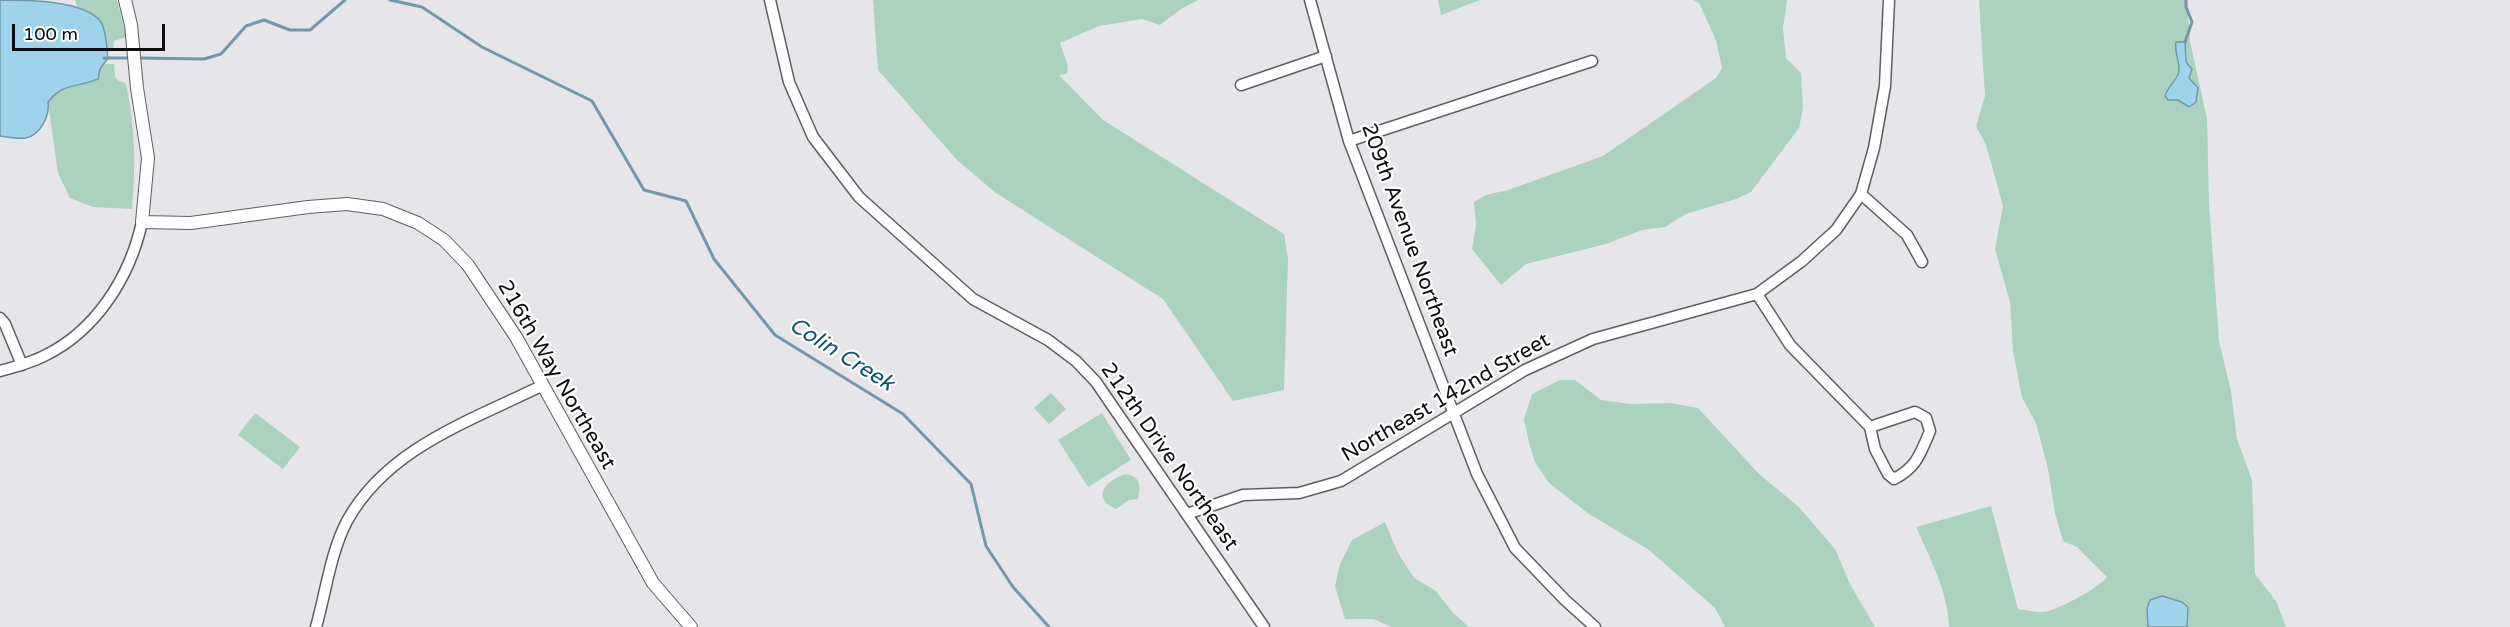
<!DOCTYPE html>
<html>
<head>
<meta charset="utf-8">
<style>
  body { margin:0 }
  #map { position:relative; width:2510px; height:627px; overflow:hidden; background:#e6e5ea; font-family:"Varela Round",sans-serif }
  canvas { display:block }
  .scale { position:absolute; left:12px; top:24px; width:153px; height:27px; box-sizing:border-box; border:3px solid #0d0d0e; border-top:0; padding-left:8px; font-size:18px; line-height:21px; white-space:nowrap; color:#0d0d0e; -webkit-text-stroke:4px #fff; paint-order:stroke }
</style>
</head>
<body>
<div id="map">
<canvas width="2510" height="627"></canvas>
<div class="scale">100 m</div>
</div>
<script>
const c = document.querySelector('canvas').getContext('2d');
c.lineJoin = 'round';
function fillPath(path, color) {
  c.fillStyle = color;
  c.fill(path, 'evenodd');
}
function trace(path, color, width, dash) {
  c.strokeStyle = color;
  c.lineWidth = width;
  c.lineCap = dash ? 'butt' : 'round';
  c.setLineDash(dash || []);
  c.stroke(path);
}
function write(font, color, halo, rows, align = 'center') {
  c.font = font + ' "Varela Round",sans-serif';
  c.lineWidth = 4.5;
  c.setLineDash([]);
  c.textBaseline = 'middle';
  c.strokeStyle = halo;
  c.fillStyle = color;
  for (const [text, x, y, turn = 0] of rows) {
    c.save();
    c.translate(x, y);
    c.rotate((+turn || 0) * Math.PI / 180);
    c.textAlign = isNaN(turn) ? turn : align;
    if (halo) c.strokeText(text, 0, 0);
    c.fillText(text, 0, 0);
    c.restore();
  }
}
const green = new Path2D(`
  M75,0H117L126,37L114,41L113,51H107C104,24 100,17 77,6Z
  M873,0H1198L1181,9L1160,25L1142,19L1099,26L1060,43L1068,66L1067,74L1059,75L1103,120L1284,234L1288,258L1284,390L1233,401L1163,299L996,193L957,160L878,70Z
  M1438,0H1480L1441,15Z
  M1693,0H1787L1783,28L1786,58L1801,73L1803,108L1799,128L1751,192L1736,199L1686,214L1665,227L1642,230L1606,244L1526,264L1501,285L1472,249L1476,226L1474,202L1486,195L1508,190L1603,156L1716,78L1722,68L1716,40L1699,3Z
  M1979,0H2187L2190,41L2207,119L2209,203L2219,341L2231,391L2237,439L2252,480L2255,574L2276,601L2286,627H1949C1948,592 1930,558 1916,527L1991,506L2018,609C2026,610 2034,612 2042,612C2055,612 2099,588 2107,577L2077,547L2063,541L2055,513L2048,469L2036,423L2022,398L2013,351L2010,302L1995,249L2003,206L1986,145L1976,126L1985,96Z
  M103,64H114L115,77L119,81L126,83C135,129 136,162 132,209L93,207L70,198L58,173L48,102C60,87 74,84 93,81Z
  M1560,380H1575L1601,400L1631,404L1671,403L1698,408L1759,474L1799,507L1835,549L1850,584L1875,627H1725L1715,608L1649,550L1589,514L1549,483L1535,462L1529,443L1524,419L1532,394Z
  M1051,393L1066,409L1049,424L1034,408Z
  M255,413L300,447L283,469L238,435Z
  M1102,413L1131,460L1088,487L1058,440Z
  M1126,474C1141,477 1141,486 1138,499L1129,500L1116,509C1090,498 1107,479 1126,474Z
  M1385,522L1398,553L1414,578L1436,591L1453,613L1469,627H1391L1374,619H1345L1335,586L1340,564L1352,540Z`);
const water = new Path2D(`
  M0,0C27,0 85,0 101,22C107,32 106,47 108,58L100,69L98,79C77,88 64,82 48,102C50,116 40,135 26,138C18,139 8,137 0,136Z
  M2176,42H2185L2186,62L2192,69L2189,78L2198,88L2196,102L2189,107L2178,100H2168L2165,96C2168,85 2178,80 2179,71C2180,61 2174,53 2176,42Z
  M2162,596L2182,602L2188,607L2187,627H2148L2147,608L2150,600Z`);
const stream = new Path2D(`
  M390,0L422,7L482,47L592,101L644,190L686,201L714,259L775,335L903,414L971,484L986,546L1013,587L1049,627
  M2185,42L2192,22L2186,7V0
  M104,58H130
  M137,58L204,59L221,54L246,26L264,20L290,30H310L345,0`);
const minor = new Path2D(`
  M770,0L789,82L813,137L859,197L973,299L1048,340L1076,361L1096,382L1264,627
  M1310,0L1349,141L1477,474L1515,548L1565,600L1595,627
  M1241,85L1326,56
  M1349,141L1592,61
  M1861,194L1907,235L1922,262
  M1757,294L1790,345L1870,427L1875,449L1888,474L1894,479C1917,467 1920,454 1930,431L1926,418L1915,412L1870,427
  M0,318L5,324L22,365
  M0,371C15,367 30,363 44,356C96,331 130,277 142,222
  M1187,514L1243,495L1299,493L1341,481L1525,370L1593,339L1757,294L1802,261L1836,230L1861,194L1874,148L1885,86L1889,0
  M316,627C326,592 330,554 347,521C388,447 471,421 543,385`);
const tertiary = new Path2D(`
  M125,0L131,25L137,88L148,158L142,222L191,223L308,207L347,204L383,209L418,223L444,240L468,265L516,337L653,583L691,627`);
const streetNames = [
  ["209th Avenue Northeast",1409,240,70],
  ["216th Way Northeast",556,375,60],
  ["Northeast 142nd Street",1446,398,-30],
  ["212th Drive Northeast",1169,457,55]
];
const waterNames = [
  ["Colin Creek",841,355,32]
];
fillPath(green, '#abd2be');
fillPath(water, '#9ed3eb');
trace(water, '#7298a9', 1.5);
trace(stream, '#7298a9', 3);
trace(minor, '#5f5e62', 13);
trace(tertiary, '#5f5e62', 14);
trace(minor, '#fff', 10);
trace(tertiary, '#fff', 12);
write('21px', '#0d0d0e', '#fff', streetNames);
write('italic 22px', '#0d526b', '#fff', waterNames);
</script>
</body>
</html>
